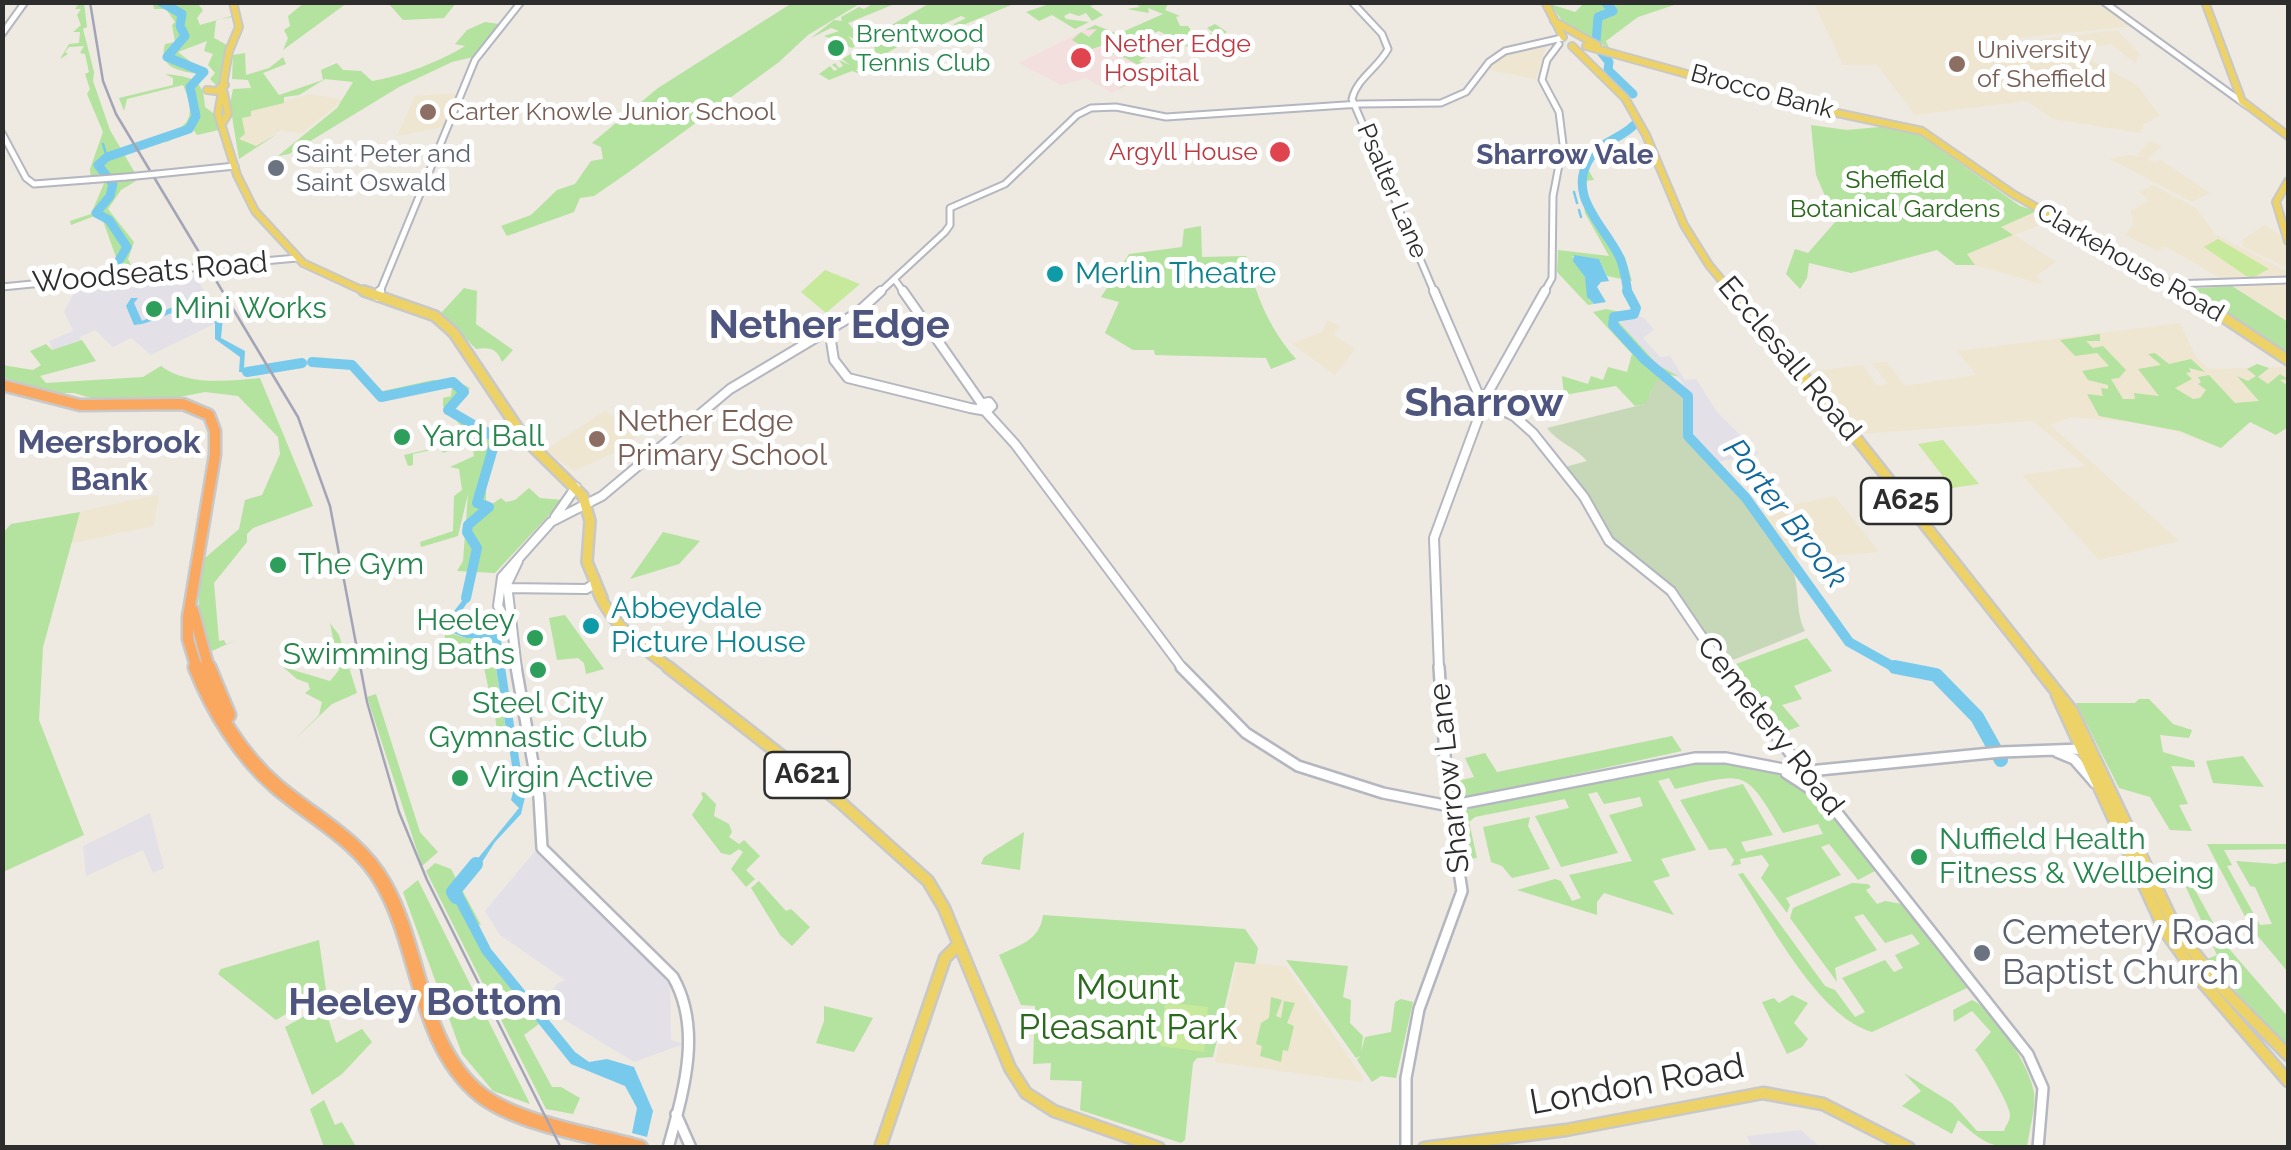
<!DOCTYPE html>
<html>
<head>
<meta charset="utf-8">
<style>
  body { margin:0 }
  #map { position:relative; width:2291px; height:1150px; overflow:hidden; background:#eee9e1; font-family:Raleway,sans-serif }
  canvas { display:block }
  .frame { position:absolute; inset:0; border:5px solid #2d2d2d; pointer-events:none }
</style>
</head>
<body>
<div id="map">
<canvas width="2291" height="1150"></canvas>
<div class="frame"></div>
</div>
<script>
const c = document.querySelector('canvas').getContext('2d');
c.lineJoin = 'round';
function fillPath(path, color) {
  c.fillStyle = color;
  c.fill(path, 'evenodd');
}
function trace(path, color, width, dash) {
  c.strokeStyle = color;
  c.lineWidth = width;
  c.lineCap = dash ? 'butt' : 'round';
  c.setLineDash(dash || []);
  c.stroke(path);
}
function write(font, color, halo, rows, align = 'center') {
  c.font = font + ' Raleway,sans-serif';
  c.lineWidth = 10;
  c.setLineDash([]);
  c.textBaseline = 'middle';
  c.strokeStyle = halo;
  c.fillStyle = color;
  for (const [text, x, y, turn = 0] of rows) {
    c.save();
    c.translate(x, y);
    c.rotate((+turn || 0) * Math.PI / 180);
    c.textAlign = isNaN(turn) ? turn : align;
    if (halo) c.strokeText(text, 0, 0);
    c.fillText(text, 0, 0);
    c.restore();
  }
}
const industrial = new Path2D(`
  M190,268L211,302L216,323L151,355L131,338L113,347L95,330L80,337L81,340L52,350L49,341L73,331L64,311L82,279Z
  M1634,315L1644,318L1654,330L1643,338L1660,357L1670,356L1685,380L1696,379L1717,412L1759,454L1717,462L1691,436L1690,400L1681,380L1658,365L1616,319Z
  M150,813L164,868L153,873L143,850L86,876L83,846Z
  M535,851L670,982L671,1040L684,1044L634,1062L540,1005L558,983L565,980L500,935L485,911Z
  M1801,1130L1820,1147H1752L1747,1136Z`);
const education = new Path2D(`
  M1814,3H2101L2134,26L2007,39L2022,57L2040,61L2038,50L2029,41L2117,30L2140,54L2135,63L2111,44L2073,51L2137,85L2160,116L2144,124L2141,133L2053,119L2027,101L1915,115L1877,65H1843Z
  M1547,43L1536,79L1484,69L1508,51Z
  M458,93L443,127L397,136L415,96Z
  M310,94L344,100L300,134L281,130L256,146L238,139L242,118L251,111Z
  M2150,141L2162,146L2148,159L2154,163L2161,160L2210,193L2192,202L2110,159L2129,155L2142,157L2138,154Z
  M2153,185L2196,208L2215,234L2288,272V277L2227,282L2165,246L2158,251L2125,235L2133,225L2131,211L2149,200L2139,192Z
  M2037,211L2051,221L2014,235L2056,262L2036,276L2045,285L1975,265L1966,254L2012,236L2000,227Z
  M2265,225L2280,235L2288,250V268L2242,246L2243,239Z
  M2288,283V356L2188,288L2213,289Z
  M1328,320L1340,326L1334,335L1355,349L1335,375L1292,344L1322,332Z
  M2180,323L2196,357L2209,369L2288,367V427L2276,435L2250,422L2221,448L2175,431L2130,422L2071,417L2050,425L2179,541L2099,560L2022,475L2086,466L2037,424L2030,421L1859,434L1806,372L1863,365L1877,386L1888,384L1872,363L1887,362L1905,386L1976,375L1957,351Z
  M605,411L639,435L616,452L574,471L545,450Z
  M159,495L154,526L68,544L81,511Z
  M1835,496L1879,552L1794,559L1760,512Z
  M1237,962L1286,966L1363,1078L1361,1082L1215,1062Z`);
const medical = new Path2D(`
  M1095,25L1129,45L1120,51L1154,70L1112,93L1086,78L1061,85L1019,63Z`);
const green = new Path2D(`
  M1055,2L1104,3L1090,6L1103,15L1092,21L1086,13L1079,16L1063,11L1070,13L1064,16L1066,19L1089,22L1075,29L1052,15L1039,21L1026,12Z
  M79,3H84L87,27L83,29L94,72L93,81L110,130L135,173L91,179L90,169L103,132L87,94L90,89L85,74L89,72L85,54L80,53L84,46L69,47L65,52L68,54L60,59L69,44L79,43L80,32H73L81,25L77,15L81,9H75Z
  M153,3H197L203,10L197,18L200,25L235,15V23L232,17L216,20L214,38L227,45L223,81L218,87L210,79L215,73L208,65L213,54L204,51L207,41L178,52L201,70L199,74C179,71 158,68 165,44L175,42L172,25L175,22L166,9H154Z
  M304,3H347L283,50L288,38L284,30L290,26L288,16Z
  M380,3L456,2V3L444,18L403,20L389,4Z
  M792,3H861L808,35L779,62L626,174L594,196L580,198L574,212L507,236L501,226L531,215L557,190L575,184L591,161L603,159L601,147L592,143L658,88Z
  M874,3H897L848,23L856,32L875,36L877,33L872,27L879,24L882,25L876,29L881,31L930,3H1016L956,28L954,24L966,18L961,16L937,27L942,30L915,37L855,71H872L863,75L852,71L829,80L819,74L830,66L834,71L838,69L832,65L835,63L839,68L843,66L839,60L850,65L842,59L859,49L869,54L875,49L870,42L876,47L892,39L894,34L887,30L869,41L855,35L854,39L848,36L854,43L864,41L852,48L824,36L839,31L831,28L811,38L834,20L842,21L841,17L859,7L864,9Z
  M1142,3H1178L1168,4L1165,10L1180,16L1176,17L1180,26H1188L1192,32L1182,37L1190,42L1197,39L1194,36L1201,38L1198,35L1214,33L1207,28L1215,24L1227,32L1193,50L1159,31L1154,33L1161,38L1156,41L1164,45L1155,49L1146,44L1137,49L1148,56L1139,61L1154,70L1117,90L1145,72L1144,68L1116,53L1107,56L1119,47L1112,42L1089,50L1072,40L1081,32L1089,37L1097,29L1085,30L1095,25L1118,34L1163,14L1148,8L1149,13L1127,9L1140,7L1137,5Z
  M1584,3H1680L1638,17L1606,41L1609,48L1566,26L1550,4L1575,12Z
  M485,22L499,24L473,57L452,62L399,87L289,154L278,156L337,108L353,82L325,79L299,95L284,97V103L251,111V116L242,118L245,134L239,139L256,146L277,134L239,159L230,104L233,89L251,88L248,80L232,79L233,55L245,53L246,75L269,68L283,57L286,64L263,73L279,95L323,80L321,70L337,63L343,70L361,71L372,81C402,76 439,62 465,46L455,44L467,30Z
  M165,74C191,77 204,78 205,107L213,113L219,130L197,135L193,129L167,142L161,138L139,148L137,143C174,132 204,130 183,85L127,99L124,111L119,98L173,85V78Z
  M1811,125L1847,130L1890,126L1919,134L2020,206L2037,211L2001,227L2013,235L1967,254L1975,265H1956L1937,250L1851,273L1809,263L1807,278L1800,289L1786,274L1795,249L1808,253L1836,221L1816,175Z
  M1588,169L1594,180L1584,181L1592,217L1625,257L1632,281L1607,276L1599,259L1572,256L1585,277L1589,300L1594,304L1588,305L1557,272L1558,250L1609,256L1585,213L1581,181Z
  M128,178L136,181L121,190L108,209L134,242L128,259L131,265H150L147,272L116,274L117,260L102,218L97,215L71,225L70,221L91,214L105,181Z
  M1201,226L1202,257L1246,256C1256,296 1269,328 1296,359L1271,369L1266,358L1155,355L1154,350H1133L1105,333L1119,302L1101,297L1129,254L1182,247L1184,229Z
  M2232,286L2288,322V356L2188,289Z
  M464,288L477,291L476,324L513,350L502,362C497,348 489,347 476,349L441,313Z
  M1606,309L1634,315L1616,319L1658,365L1678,376L1669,375L1651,391L1646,404L1635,406L1616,386L1564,395L1562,376L1588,384L1591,376L1603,380L1608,367L1627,372L1632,354L1593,312Z
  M2100,334V341H2086L2093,348L2103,346L2126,370L2119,378L2111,379L2123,399H2135L2134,393L2159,396L2138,369L2161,365L2148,354L2155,353L2169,364L2191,359L2205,372L2189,368L2191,372L2186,373L2192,379L2175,388L2193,399L2200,398L2206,390L2198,384L2201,382L2198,377L2209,375L2235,403L2259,401L2237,376L2248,381L2256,376L2247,369L2257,364L2269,368L2258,377L2268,384L2280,374L2288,379L2280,380L2288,386V427L2276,435L2250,422L2221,448L2180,431L2099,416L2087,394L2103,396L2101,388L2108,389V385L2088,380L2082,371L2109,366L2097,353L2075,356L2060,340Z
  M82,340L96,361L40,376L46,383L143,377L161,366C187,386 228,381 260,378L313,506L253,528L247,534V542L214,583L219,641L224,640L226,644L236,640L212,651C193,624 198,588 205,558L239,529L245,500L262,495L280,454L278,437L238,396L205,392L174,398L101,401L74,393H48L3,377L2,365L33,370L41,365L30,351L46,344L52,350Z
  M433,380H454L470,388L454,407C463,420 474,421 488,427C508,436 494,453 489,468C486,477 486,489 486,500L492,504L501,498L506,502L515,500L529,488L540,498L563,500L495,573L457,571L463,561L468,494L458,536L421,547L420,542L453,531L454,496L462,490L459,469L450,467L474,456L472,446L467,444L443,453L440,448L413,454V465L408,466L404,455L469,440L462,427L443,406V398L451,396L452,387L379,399L374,393Z
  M80,512L43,647L39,720L84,835L3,872V533L11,524Z
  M663,532L700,541L679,564L630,579Z
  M565,615L604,669L586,674L584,663L578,658L557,660L549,618Z
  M330,623L339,635L357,693L332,704L296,738L319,715L322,702L305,693L310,689L308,683L297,679L283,667L330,681L339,670Z
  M447,624L450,633L466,638H488L492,643L507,737L493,744L491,741L497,737L492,733L497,731L493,699L485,698L489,691L482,658L477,659L482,646H462L456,656L454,639L445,638L444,625Z
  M1807,638L1832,671L1794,686L1802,699L1782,705L1800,726L1777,735L1725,668Z
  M376,694L420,832L438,852L422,866L367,697Z
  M2139,699H2149L2173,724L2192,730L2189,738L2160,735L2163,752L2194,761L2195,767L2171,766L2188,804L2179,805L2192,831L2170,830L2150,797L2119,788L2076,703H2135Z
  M1672,736L1682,751L1466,798L1455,790L1454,782L1474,777L1465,758L1485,753L1497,772Z
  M2243,756L2264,787L2213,783L2206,761Z
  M1730,762C1812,775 1827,811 1875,871L1858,880L1829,844L1821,847L1841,875L1786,898L1790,905L1787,913L1761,878L1769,865L1762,855L1740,859L1741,864L1731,866L1734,860L1726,848L1709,850L1680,800L1743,784L1773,835L1741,842L1746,852L1823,834L1818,824L1783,833C1744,768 1748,772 1675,789L1669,778L1658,781L1696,850L1661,859L1670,876L1653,881L1674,915L1604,893L1597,902V915L1517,890L1555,879L1561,881L1572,901L1581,898L1569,875L1632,861L1609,815L1643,806L1640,797L1604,804L1597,792L1588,794L1618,853L1561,867L1535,816L1569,808L1565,799L1475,817L1469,822L1477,858L1465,859L1457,817L1462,810L1688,763Z
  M704,792L716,804L714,816L729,824L732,832L729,837L739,844L744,840L760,856L746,870L755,879L746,887L731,869L743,852L739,849L730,855L721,853L692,815L703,798L701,793Z
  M1530,817L1528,826L1550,869L1512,878L1502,866L1491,862L1483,827Z
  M1024,832L1020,870L981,864L984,857Z
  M2207,844H2288V849L2224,850L2232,865L2227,866L2260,925L2272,924L2255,887L2250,886L2236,861L2276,864L2288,861V972L2251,928Z
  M435,863L451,869L481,925L467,922L539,1024L524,1035L552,1087H561L580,1098L573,1114L546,1109L426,871Z
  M2179,872H2185L2225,944L2288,1017V1049L2207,959L2217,955Z
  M1743,873L1825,986L1835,990L1855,1017L1865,1012L1842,978L1885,960L1894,972L1903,968L1895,955L1920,944L1912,934L1885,943L1863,914L1854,917L1877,950L1835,968L1837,982L1790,918L1793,908L1852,883L1868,884L1871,887L1866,890L1877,904L1885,901L1902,904L1967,988L1872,1032C1817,1016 1769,920 1738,874Z
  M418,880L530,1104L493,1091L462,1054L403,892Z
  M759,881L786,911L791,909L810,927L792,946L780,935L751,888Z
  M1043,915L1245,929L1258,948L1255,964L1235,962L1213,1057L1197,1058L1193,1063L1185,1140L1181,1143L1080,1110L1082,1081L1050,1080L1051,1063L1033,1064L1035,1006L1021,1005L999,955C1020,945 1040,940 1043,915Z
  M319,940L326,990L276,1020L218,974L221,969Z
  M1286,960L1348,966L1343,997L1351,1000L1350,1023L1363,1036L1361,1052L1365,1037L1391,1032L1395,1002L1401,999L1413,1002L1396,1078L1381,1076L1372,1082L1357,1060L1360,1056L1356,1058Z
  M1792,995L1808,1003L1794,1023L1808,1039L1802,1047L1787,1054L1762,1002L1774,998L1779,1003Z
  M1271,997L1282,1000L1276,1016L1281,1018L1284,1001L1295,1003L1287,1023L1294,1026L1288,1051L1283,1050L1281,1062L1260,1056L1262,1046L1256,1044L1261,1023L1269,1018Z
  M1972,1000C1994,1009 2030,1067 2034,1092C2036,1109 2029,1130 2027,1147C1990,1148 1985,1144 1958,1120L1952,1134L1902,1106L1921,1091L1904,1073L1952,1103L1977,1131H2004C2006,1125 2010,1121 2010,1115C2011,1107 1982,1057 1975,1050L1991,1032L1972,1011L1954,1022L1953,1010Z
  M324,1005L336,1043L362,1029L372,1042L342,1074L312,1095L285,1027Z
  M824,1006L873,1018L854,1052L816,1043L824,1021Z
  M324,1100L335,1125L342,1122L356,1147H324L310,1109Z`);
const cemetery = new Path2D(`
  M1669,375L1688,398V436C1717,469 1778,532 1793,571C1800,591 1795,611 1805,631L1723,664L1674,589L1616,542L1600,521L1591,499L1565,467L1587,461C1575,447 1558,443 1547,428L1645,404L1656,381Z`);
const pitch = new Path2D(`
  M2218,239L2269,269L2252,278L2246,276L2204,247Z
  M825,270L860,284L826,313L801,292Z
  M1943,440L1979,484L1952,488L1918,444Z
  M1165,1002L1208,1007L1204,1052L1160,1046Z`);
const water = new Path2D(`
  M1574,255L1599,259L1609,281L1601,282L1597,287L1606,302L1594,304L1587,297L1585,277L1573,261Z
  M131,298H138L134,303L142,321L179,304L211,302L223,317L221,338L245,351L244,368L258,369L261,374L239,372L240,357L215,339V323L206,309C174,304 163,322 134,325L126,306Z
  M465,584L473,585L469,600L453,624L467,633L500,634L525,797L521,814L495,842L470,881L466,873L519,808L511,800L515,784L492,643L488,638H466L448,631L447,620L462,601Z
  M458,884L491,949L575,1052L589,1062L607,1059L634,1067L653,1111L647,1137L632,1133L637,1108L625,1086L571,1064L482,953L451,894Z`);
const stream = new Path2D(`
  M103,144L107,157
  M1574,192L1577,203
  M1579,210L1581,217`);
const riverFar2 = new Path2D(`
  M1596,42L1598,17L1613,11L1605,2
  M1600,51L1609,62L1608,70L1633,94
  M131,277L117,264L127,247L109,220L96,213L110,196L113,184L98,165L107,157L189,129L196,116L190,87L204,72L167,57L185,36L180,26L182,14L161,2
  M1628,294C1626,281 1625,268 1619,256C1603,224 1566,195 1590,158C1600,142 1622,138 1634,125`);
const riverFar1 = new Path2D(`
  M1627,291L1636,308L1634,314L1614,317L1613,325L1644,359L1688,396V436L1746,498L1849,642L1892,666L1907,669
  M312,362L352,365L381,397L453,382L464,392L448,410L496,438L477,503L489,507L468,525L467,532L477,548L466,598
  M247,372L302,363`);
const river = new Path2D(`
  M1895,667L1936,675L1977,717L2001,760
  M456,897L453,892L476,864`);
const minorFar2 = new Path2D(`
  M1352,2L1382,34L1388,49C1378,68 1357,78 1352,99L1435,294
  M2104,2L2246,105
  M2,34L25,2
  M2,133L26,178L34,184L126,177
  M157,174L235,166
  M219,265L297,258
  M895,280L905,294
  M2173,284L2288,280
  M2,287L183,269
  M379,294L475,60L521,2
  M878,294L945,232L950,225V208L1005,184L1077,115L1091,108L1116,107L1166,117L1360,104L1441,103L1466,92L1489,62L1505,51L1562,38
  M1543,294L1552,278L1553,196L1563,144L1559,112L1542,80L1547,60L1559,44`);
const minorFar1 = new Path2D(`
  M903,291L982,404
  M1434,291L1480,398
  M378,297L380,291
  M829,328L834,360L848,378L970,408L987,411L992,406L989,402L981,404
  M1477 403a6 6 0 1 1 12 0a6 6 0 1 1-12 0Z
  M1485,398L1545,291
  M1491,405L1514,416L1533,433L1584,497L1609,541L1671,591L1724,669
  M985,411L1015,444L1183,669
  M555,517L576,487
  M503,588L586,589L596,583
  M509,625L498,606L502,577L551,522L602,496L730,389L857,313L881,291
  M517,669L507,584L518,561
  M1439,669L1434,538L1482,408`);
const minor = new Path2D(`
  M516,667L539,797L542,848L673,977C703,1030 683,1093 668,1148
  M1181,667L1246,733L1298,766L1383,793L1449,806L1695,758H1726L1799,772L2001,752L2082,749
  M1722,667L2028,1054L2043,1088L2038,1148
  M2057,752L2074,759L2095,783
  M1786,773L1817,793
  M676,1114L691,1148
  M1406,1148V1078L1419,1009L1462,891L1448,799L1439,667`);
const majorFar2 = new Path2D(`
  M233,2L239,27L229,51L218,114L237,175L255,211L303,263L370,294
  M1545,2L1563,37
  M2205,2L2242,101L2288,136
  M1554,21L1597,45
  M1572,46L1625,98L1646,135L1684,225L1709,265L1733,294
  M1586,46L1795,104L1922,131L2013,194L2188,294
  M207,90L216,91L225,85
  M223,122L228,114L224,93
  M2288,181L2276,202L2288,241`);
const majorFar1 = new Path2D(`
  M364,291L435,316L454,333L525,439L583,496L590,521L587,562L602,598
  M1731,291L1856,438L2039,669
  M2184,291L2288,360
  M594,578C602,618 640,645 671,669`);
const major = new Path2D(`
  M668,667L839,801L928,881L944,908L1010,1068L1026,1093L1054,1111L1159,1148
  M2037,667L2072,711L2177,931L2222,988L2288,1055
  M2057,695L2165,931L2200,979L2288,1081
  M880,1148L945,958L959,944
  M1424,1148L1566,1130L1763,1093L1823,1104L1909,1148`);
const highwayFar1 = new Path2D(`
  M2,385L80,405L183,404L209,415L215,431V455L188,617V639L197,669
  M193,610L209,669`);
const highway = new Path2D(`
  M196,667C213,710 241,756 276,786C312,817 359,840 383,883C421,948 418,1045 481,1095C518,1124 594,1135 640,1148
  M208,667L228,715`);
const rail = new Path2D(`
  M90,2L103,81L116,114L298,417L330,506L367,702L399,812L427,880L561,1148`);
const minorBridge = new Path2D(`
  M126,177L157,174
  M183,269L219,265`);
const markers = [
  [836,48,10,"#2e9e5b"],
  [1081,58,12,"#e0444e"],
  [1957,64,10,"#8d6e63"],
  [428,112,10,"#8d6e63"],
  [1280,152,12,"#e0444e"],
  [276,168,10,"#6b7280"],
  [1055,274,10,"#0f9aa8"],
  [154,309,10,"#2e9e5b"],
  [402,437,10,"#2e9e5b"],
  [597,439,10,"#8d6e63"],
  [278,565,10,"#2e9e5b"],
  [591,626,10,"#0f9aa8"],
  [535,638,10,"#2e9e5b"],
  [538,670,10,"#2e9e5b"],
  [460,778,10,"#2e9e5b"],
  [1919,857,10,"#2e9e5b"],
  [1982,953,10,"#6b7280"]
];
const farLeisurenames = [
  ["Brentwood",856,34],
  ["Tennis Club",856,63]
];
const farHealthnames = [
  ["Nether Edge",1104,44],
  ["Hospital",1104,73],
  ["Argyll House",1258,152,"right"]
];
const farEducationnames = [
  ["University",1977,50],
  ["of Sheffield",1977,79],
  ["Carter Knowle Junior School",448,112]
];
const farStreetnames = [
  ["Brocco Bank",1762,92,15],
  ["Psalter Lane",1392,191,67],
  ["Clarkehouse Road",2130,263,30]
];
const farWorshipnames = [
  ["Saint Peter and",296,154],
  ["Saint Oswald",296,183]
];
const farParknames = [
  ["Sheffield",1895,180],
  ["Botanical Gardens",1895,209]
];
const farNeighbourhoodnames = [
  ["Sharrow Vale",1565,156]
];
const shields = [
  [1906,501,90],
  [807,775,85]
];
const shieldNames = [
  ["A625",1906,501],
  ["A621",807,775]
];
const streetNames = [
  ["Woodseats Road",150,273,-5],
  ["Ecclesall Road",1789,359,50],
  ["Cemetery Road",1770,726,52],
  ["Sharrow Lane",1450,778,-96]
];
const cultureNames = [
  ["Merlin Theatre",1075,274],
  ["Abbeydale",611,609],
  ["Picture House",611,643]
];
const leisureNames = [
  ["Mini Works",174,309],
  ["Yard Ball",422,437],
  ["The Gym",298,565],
  ["Heeley",515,621,"right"],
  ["Swimming Baths",515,655,"right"],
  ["Steel City",538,704,"center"],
  ["Gymnastic Club",538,738,"center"],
  ["Virgin Active",480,778],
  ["Nuffield Health",1939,840],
  ["Fitness & Wellbeing",1939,874]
];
const educationNames = [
  ["Nether Edge",617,422],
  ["Primary School",617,456]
];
const neighbourhoodNames = [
  ["Meersbrook",109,443],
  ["Bank",109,480]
];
const waterNames = [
  ["Porter Brook",1785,514,52]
];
const nearWorshipnames = [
  ["Cemetery Road",2002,933],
  ["Baptist Church",2002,973]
];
const nearParknames = [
  ["Mount",1128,988],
  ["Pleasant Park",1128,1028]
];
const nearStreetnames = [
  ["London Road",1637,1085,-10]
];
const nearNeighbourhoodnames = [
  ["Heeley Bottom",425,1004]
];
const districtNames = [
  ["Nether Edge",829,326],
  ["Sharrow",1484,404]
];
fillPath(industrial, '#e3e1e7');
fillPath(education, '#efe6d1');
fillPath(medical, '#f4dfdf');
fillPath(green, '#b4e29f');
fillPath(cemetery, '#c7d8b8');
fillPath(pitch, '#c6e99c');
fillPath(water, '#78caec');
trace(stream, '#78caec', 2.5);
trace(riverFar2, '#78caec', 9);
trace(riverFar1, '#78caec', 10);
trace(river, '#78caec', 14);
trace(minorFar2, '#b4b6c0', 9);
trace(minorFar1, '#b4b6c0', 12);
trace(minor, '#b4b6c0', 14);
trace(majorFar2, '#c8c8c8', 10);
trace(majorFar1, '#c8c8c8', 14);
trace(major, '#c8c8c8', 15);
trace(highwayFar1, '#c8c8c8', 15);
trace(highway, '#c8c8c8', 19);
trace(minorFar2, '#fff', 5);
trace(minorFar1, '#fff', 8);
trace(minor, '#fff', 9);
trace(majorFar2, '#edd267', 6);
trace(majorFar1, '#edd267', 9);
trace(major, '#edd267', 10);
trace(highwayFar1, '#faa760', 10);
trace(highway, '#faa760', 14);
trace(rail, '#a3a5b7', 2.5);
trace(minorBridge, '#b4b6c0', 9, []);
trace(minorBridge, '#fff', 5);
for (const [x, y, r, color] of markers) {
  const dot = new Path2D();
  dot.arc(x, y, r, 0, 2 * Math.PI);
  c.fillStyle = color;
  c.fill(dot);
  trace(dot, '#fff', 4);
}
write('25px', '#27864d', '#fff', farLeisurenames, 'left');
write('25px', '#be3a42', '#fff', farHealthnames, 'left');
write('25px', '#785e54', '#fff', farEducationnames, 'left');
write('25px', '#2d2d2d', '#fff', farStreetnames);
write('25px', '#5b616d', '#fff', farWorshipnames, 'left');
write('25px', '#2b6a1d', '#fff', farParknames);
write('bold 28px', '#4e557e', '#fff', farNeighbourhoodnames);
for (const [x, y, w] of shields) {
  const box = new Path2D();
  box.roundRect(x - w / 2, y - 23, w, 46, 8);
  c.fillStyle = '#fff';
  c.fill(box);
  trace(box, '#2d2d2d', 2.5);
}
write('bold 28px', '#2d2d2d', null, shieldNames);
write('30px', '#2d2d2d', '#fff', streetNames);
write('30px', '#0d838f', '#fff', cultureNames, 'left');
write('30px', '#27864d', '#fff', leisureNames, 'left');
write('30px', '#785e54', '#fff', educationNames, 'left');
write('bold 32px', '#4e557e', '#fff', neighbourhoodNames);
write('italic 32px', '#12699d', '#fff', waterNames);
write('35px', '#5b616d', '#fff', nearWorshipnames, 'left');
write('35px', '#2b6a1d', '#fff', nearParknames);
write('35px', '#2d2d2d', '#fff', nearStreetnames);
write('bold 38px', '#4e557e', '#fff', nearNeighbourhoodnames);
write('bold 40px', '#4e557e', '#fff', districtNames);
</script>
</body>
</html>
